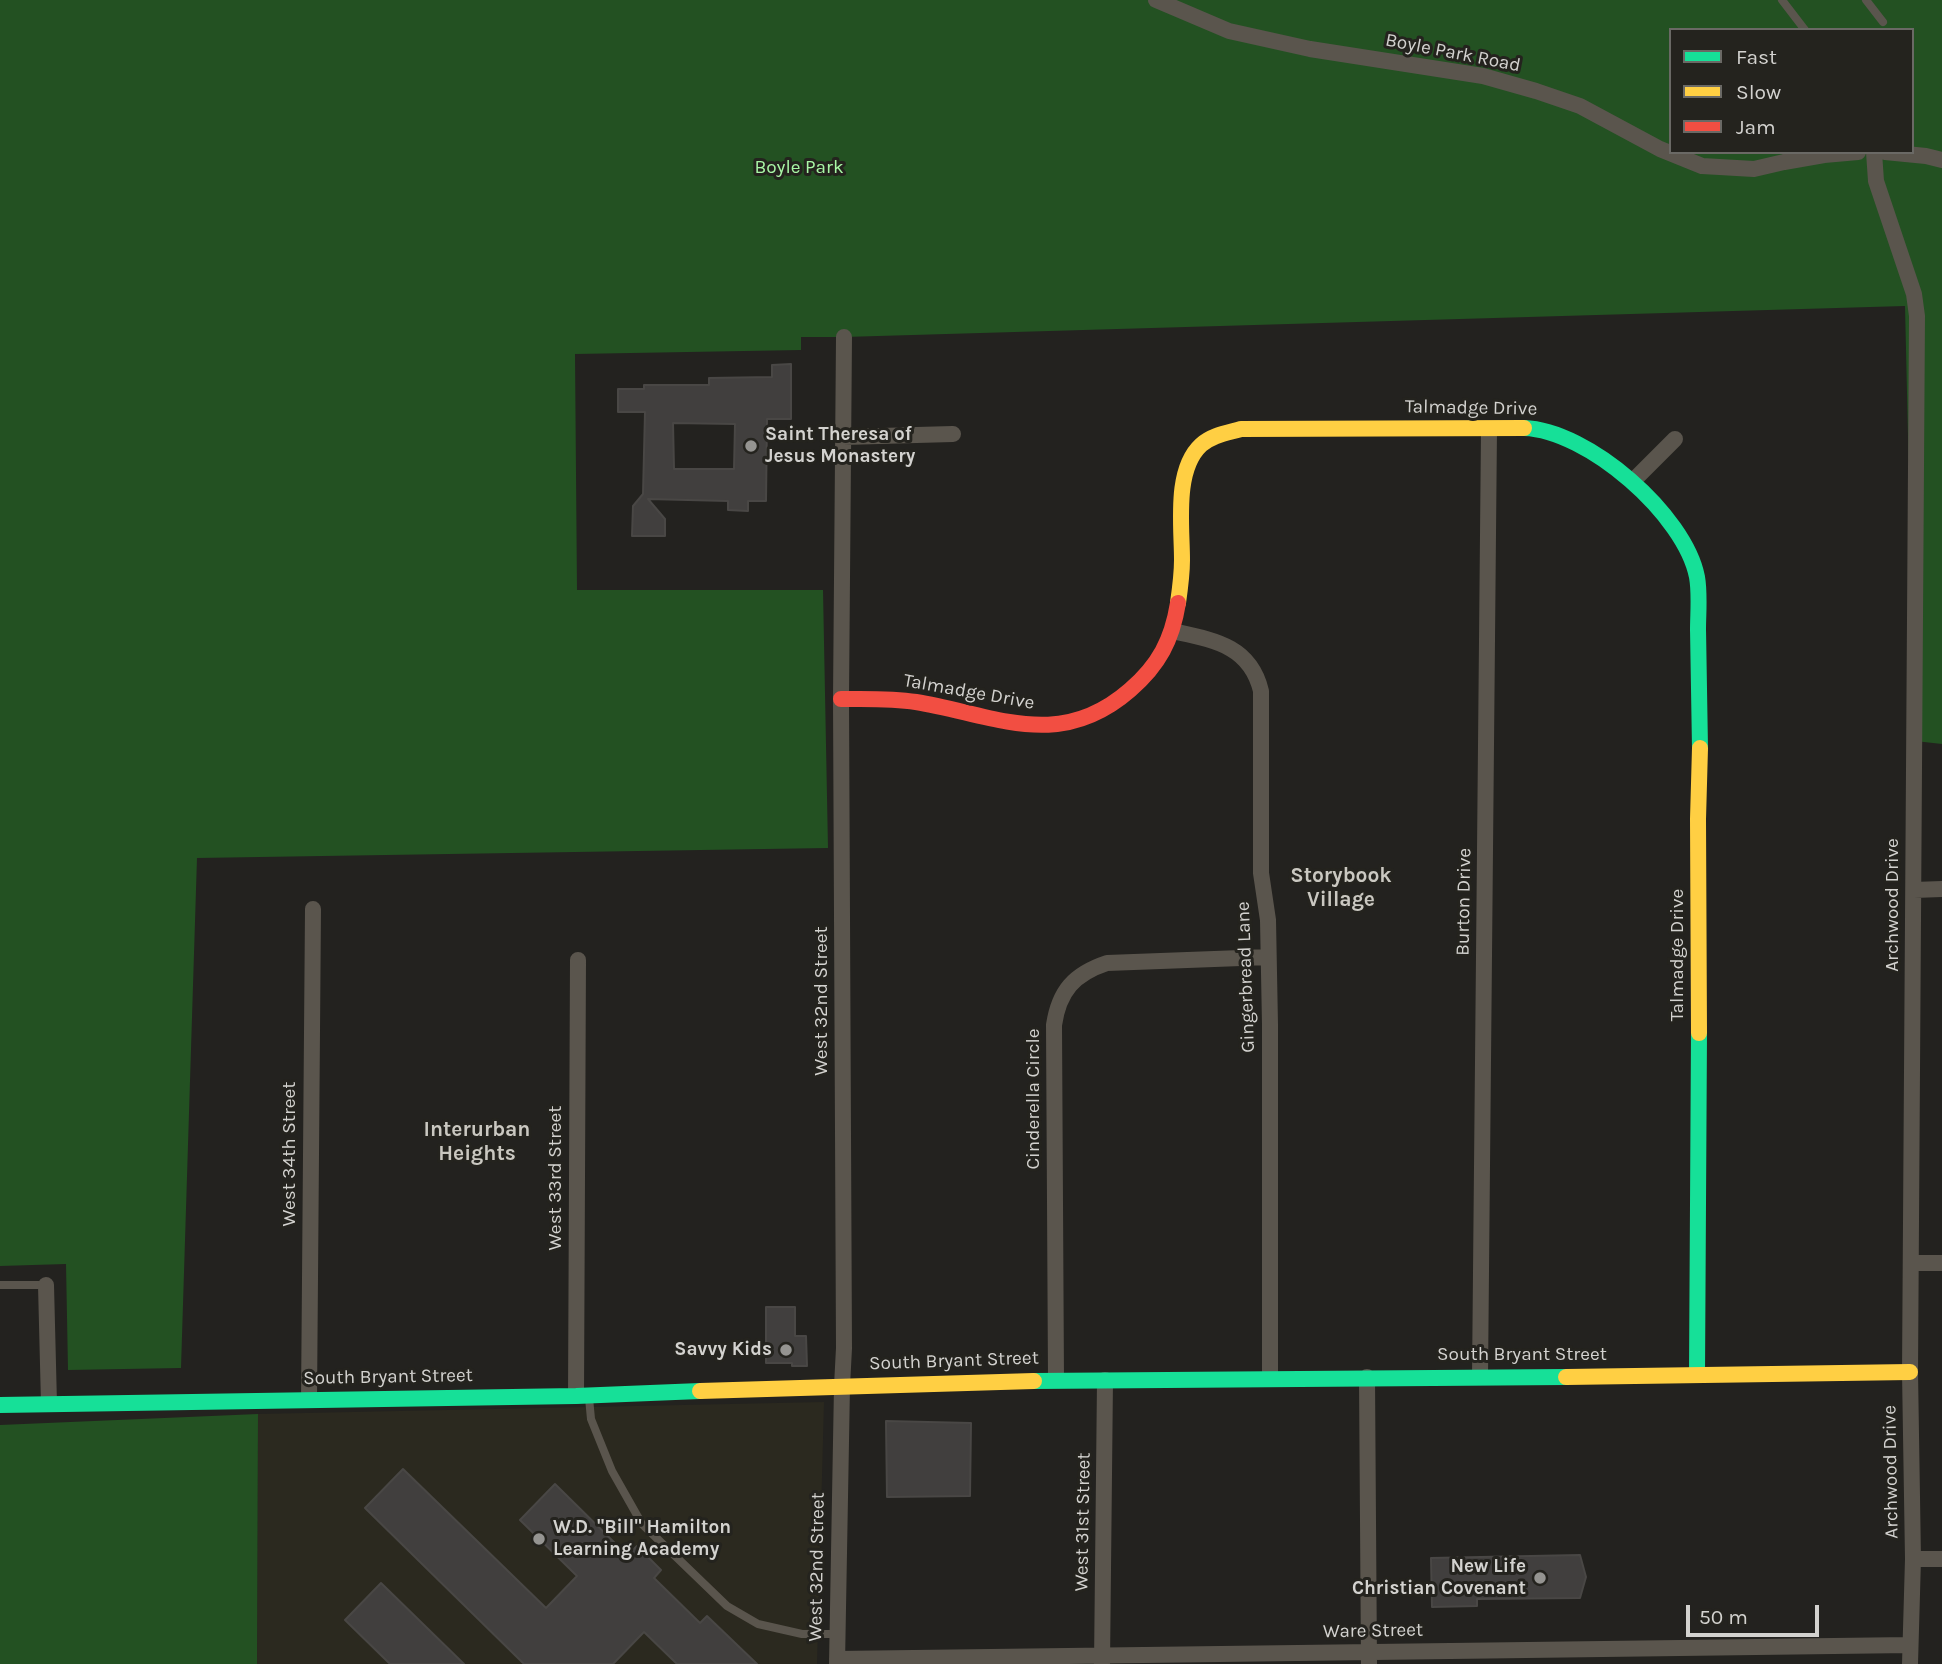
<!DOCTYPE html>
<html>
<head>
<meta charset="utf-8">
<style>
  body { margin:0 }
  #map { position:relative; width:1942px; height:1664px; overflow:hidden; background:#23221f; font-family:Karla,sans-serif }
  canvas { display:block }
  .legend { position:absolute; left:1669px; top:28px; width:245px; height:126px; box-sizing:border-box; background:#24231e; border:2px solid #6a6965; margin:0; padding:9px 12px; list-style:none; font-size:21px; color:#d3d2cf }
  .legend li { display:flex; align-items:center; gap:14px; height:35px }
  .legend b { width:35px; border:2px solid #6a6965 }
  .scale { position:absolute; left:1686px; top:1605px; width:133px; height:32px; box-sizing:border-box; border:4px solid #d3d2cf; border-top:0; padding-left:9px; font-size:21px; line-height:24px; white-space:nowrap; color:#d3d2cf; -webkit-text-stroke:5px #24231e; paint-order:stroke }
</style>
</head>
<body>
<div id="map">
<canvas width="1942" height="1664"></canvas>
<ul class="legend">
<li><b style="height:9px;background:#16e098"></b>Fast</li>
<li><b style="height:9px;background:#ffcf43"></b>Slow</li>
<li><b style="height:9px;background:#f24e42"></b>Jam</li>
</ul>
<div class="scale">50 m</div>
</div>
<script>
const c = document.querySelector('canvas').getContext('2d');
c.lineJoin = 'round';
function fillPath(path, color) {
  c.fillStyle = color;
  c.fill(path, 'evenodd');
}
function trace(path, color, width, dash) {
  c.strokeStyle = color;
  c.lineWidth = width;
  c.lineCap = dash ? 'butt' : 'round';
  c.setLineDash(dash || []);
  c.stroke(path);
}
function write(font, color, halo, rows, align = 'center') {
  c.font = font + ' Karla,sans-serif';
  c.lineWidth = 6;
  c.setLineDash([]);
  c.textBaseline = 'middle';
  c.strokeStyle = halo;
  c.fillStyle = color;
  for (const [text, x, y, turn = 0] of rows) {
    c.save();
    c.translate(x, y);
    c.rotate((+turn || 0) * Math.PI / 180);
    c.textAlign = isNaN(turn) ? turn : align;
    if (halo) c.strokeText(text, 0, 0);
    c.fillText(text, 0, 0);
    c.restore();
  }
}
const built = new Path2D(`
  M824,1402L817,1664H257L258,1414Z`);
const green = new Path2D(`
  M0,0H1942V744L1915,741L1905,306L844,337H801V350L575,354L577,590H823L828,848L197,858L181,1368L68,1370L66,1264L0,1266ZM1671,30H1912V152H1671Z
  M258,1414L257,1664H0V1425Z`);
const building = new Path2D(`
  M791,364V419H767L766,501H748V511L728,510V501L648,499L665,519V536H632L633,506L643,494L645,412H618V389H644V385H709V378L772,377V365ZM673,423L735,424L734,469H674Z
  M766,1307H795V1336H806L807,1366H792V1363H766Z
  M886,1421L971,1423L970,1496L887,1497Z
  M403,1469L546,1608L577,1576L520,1520L555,1484L627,1555L637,1546L661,1570L654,1578L700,1623L707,1616L757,1664H677L644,1632L613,1664H524L365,1508Z
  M1580,1555L1586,1577L1580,1598L1477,1599V1606L1432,1607L1431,1558Z
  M381,1583L464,1664H390L345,1620Z`);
const lane = new Path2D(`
  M1782,0L1805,30
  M1866,0L1883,22
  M0,1285H46
  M589,1398L591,1419L612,1471L642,1524L727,1606L758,1624L802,1634H836`);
const street = new Path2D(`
  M1156,0L1229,31L1310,49L1483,76L1536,91L1580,106L1660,149L1702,166L1754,169L1784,162L1824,155L1858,152
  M1874,152L1876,181L1914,294L1917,316L1910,1372L1913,1559L1910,1664
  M1885,152L1926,156L1942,160
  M843,437L953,434
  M1633,481L1675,439
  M1172,631C1213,640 1250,645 1261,691V873L1268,920L1270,1025V1378
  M1914,890L1942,889
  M1912,1263H1942
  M46,1285L49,1404
  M1480,1376L1489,429
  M1367,1377L1369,1664
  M1056,1380L1054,1025C1059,991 1074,974 1107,963L1268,957
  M576,1396L578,960
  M309,1400L313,909
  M1913,1559H1942
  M837,1659L1910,1645
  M837,1664L842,1386L844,1348L841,699L844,337
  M1102,1664L1105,1380`);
const fast = new Path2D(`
  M1524,428C1588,430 1685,515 1697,577C1700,594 1698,613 1698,630C1699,669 1699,708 1700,748
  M1697,1375L1699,1033
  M1034,1381L1566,1377
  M0,1405L576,1396L700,1391`);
const slow = new Path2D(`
  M1178,603C1180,589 1182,574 1182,560C1182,526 1174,470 1201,445C1212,435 1227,433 1241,429L1524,428
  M1699,1033L1698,819L1700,748
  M1566,1377L1910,1372
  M700,1391L1034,1381`);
const jam = new Path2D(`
  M841,699C866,699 891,698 916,702C995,715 1059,752 1130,690C1159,665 1172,640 1178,603`);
const markers = [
  [751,446,7,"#959491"],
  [786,1350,7,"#959491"],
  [539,1539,7,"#959491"],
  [1540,1578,7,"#959491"]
];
const streetNames = [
  ["Boyle Park Road",1453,53,11],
  ["Talmadge Drive",1471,408,1],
  ["Talmadge Drive",969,692,10],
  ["Burton Drive",1464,902,-89],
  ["Archwood Drive",1893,905,-90],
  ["Talmadge Drive",1678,955,-90],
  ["Gingerbread Lane",1246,977,-92],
  ["West 32nd Street",822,1001,-90],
  ["Cinderella Circle",1034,1099,-90],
  ["West 34th Street",290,1154,-90],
  ["West 33rd Street",556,1178,-90],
  ["South Bryant Street",1522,1355],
  ["South Bryant Street",954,1361,-2],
  ["South Bryant Street",388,1377,-1],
  ["Archwood Drive",1891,1472,-91],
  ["West 31st Street",1083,1522,-89],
  ["West 32nd Street",817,1567,-89],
  ["Ware Street",1373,1631,-1]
];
const parkNames = [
  ["Boyle Park",799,168]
];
const poiNames = [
  ["Saint Theresa of",765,435],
  ["Jesus Monastery",765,457],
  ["Savvy Kids",772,1350,"right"],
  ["W.D. \"Bill\" Hamilton",553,1528],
  ["Learning Academy",553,1550],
  ["New Life",1526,1567,"right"],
  ["Christian Covenant",1526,1589,"right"]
];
const neighbourhoodNames = [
  ["Storybook",1341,876],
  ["Village",1341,900],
  ["Interurban",477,1130],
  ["Heights",477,1154]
];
fillPath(built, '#2b291f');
fillPath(green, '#235122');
fillPath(building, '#413f3e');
trace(building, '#494745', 2);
trace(lane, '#5a554d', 8);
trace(street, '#5a554d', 16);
trace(fast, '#16e098', 16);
trace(slow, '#ffcf43', 16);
trace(jam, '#f24e42', 16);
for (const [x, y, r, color] of markers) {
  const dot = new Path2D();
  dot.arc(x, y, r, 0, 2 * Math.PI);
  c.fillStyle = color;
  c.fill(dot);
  trace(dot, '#24231e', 2.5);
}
write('19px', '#d3d2cf', '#24231e', streetNames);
write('19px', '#a9f7a6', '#24231e', parkNames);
write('bold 19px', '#d3d2cf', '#24231e', poiNames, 'left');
write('bold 21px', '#cac8c1', '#24231e', neighbourhoodNames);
</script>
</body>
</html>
